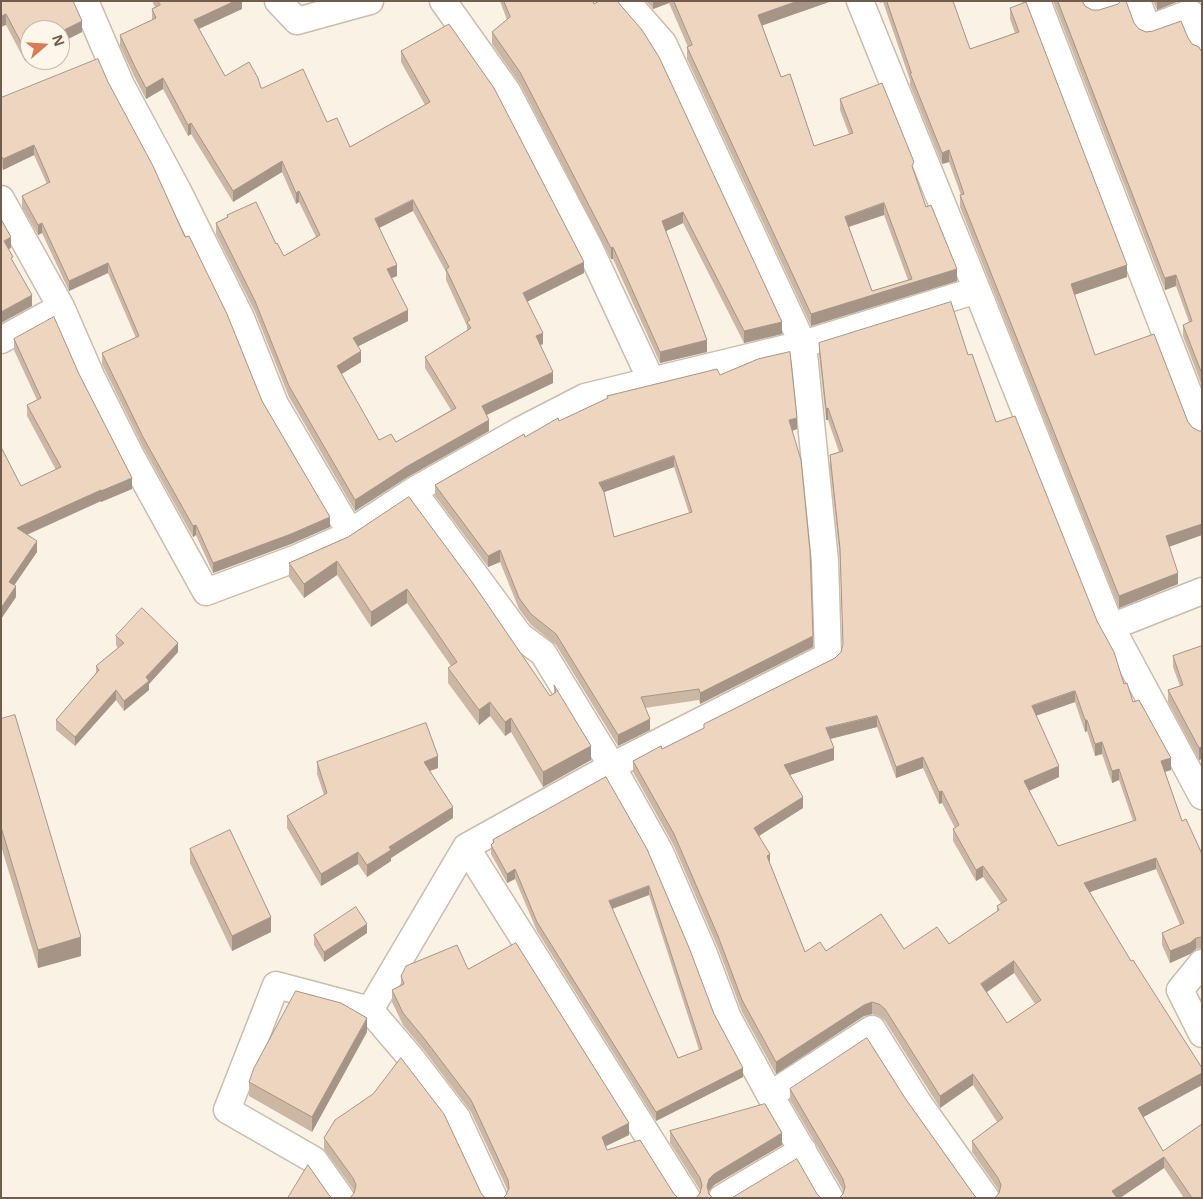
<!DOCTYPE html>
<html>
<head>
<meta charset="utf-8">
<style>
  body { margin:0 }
  #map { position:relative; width:1203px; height:1199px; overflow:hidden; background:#faf3e5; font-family:"Open Sans",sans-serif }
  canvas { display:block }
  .frame { position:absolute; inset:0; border:2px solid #715c4d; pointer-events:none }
  .north { position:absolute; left:20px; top:20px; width:50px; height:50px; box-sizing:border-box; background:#fdf7eb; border:1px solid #c5b9ac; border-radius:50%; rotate:71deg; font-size:14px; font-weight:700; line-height:20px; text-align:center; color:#715c4d }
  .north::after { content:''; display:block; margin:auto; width:18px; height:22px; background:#d97c55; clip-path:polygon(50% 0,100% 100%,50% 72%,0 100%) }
</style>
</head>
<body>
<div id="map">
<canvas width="1203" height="1199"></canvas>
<div class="frame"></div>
<div class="north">N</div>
</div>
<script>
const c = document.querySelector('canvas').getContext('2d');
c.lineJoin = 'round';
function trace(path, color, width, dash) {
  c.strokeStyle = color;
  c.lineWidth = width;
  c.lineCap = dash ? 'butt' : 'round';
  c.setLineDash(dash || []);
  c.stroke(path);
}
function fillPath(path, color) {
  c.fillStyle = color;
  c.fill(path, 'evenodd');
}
const minor = new Path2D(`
  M85,1L121,85L178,191L241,318L275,404L350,532
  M278,1L297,21L370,1
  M443,1L507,91L588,245L651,380
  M626,1L663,43L803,344L825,561L828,656L612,766L466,847L687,1198
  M860,1L977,290L1111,627L1202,796
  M1037,1L1202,428
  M1093,1L1095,7L1113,1
  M1137,1L1148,29L1190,13L1202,44
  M1,199L61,307L92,378L131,456L206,592L297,558L340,539L413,491L520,636L543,653L612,766L660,852L704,954L728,1018L770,1095L872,1029L917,1101L986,1198
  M1,340L61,307
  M413,491L519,431L585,397L803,344L977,290
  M1111,627L1202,591
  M466,847L370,1010L411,1058L457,1118L494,1198
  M1202,963L1180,990L1202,1034
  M770,1095L830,1198
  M341,1198L314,1160L227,1110L276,985L370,1010
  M722,1198L803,1150`);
const wall = new Path2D(`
  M1,1L82,32L25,61L6,25Z
  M152,1H242V9L199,29L225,76L261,88L327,122L350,147L425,105L401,62V51L584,273L527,301L543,344L540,345L553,383L487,415L489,431L406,478L355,511L289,397L255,312L216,234V223L227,217V215L276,244L284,256L316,237L299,202L296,204L282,172L233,202L191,134L188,136L163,89L146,99L135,78L120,46V35L152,20V9L155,7ZM413,211L446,272V280L467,326V331L425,357V368L451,410L396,442L379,440L341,374L361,362L358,346L408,321L391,278L397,276L379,228Z
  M500,1H593L782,334L744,343L683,223L666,231L707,352L660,363L613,259H611L520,84L492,44V32L507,20Z
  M646,1H832L762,25L781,77L814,146L849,134L840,110V99L914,172L926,207L957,281L811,326L687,59V47H688L669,3L653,9ZM884,215L908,280L872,291L849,227Z
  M879,1H953L970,49L1015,33L1010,19V8L1127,277L1074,295L1095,355L1188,422L1193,428L1199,431H1202V535L1169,546L1178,584L1119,608L960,207V195H961L949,162L942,164L910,85V80L883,2L880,3Z
  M1053,1H1082L1085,6L1092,10L1134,23L1139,29L1146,32L1188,38L1192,44L1201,51L1202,50V386L1183,336V325L1189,322L1176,286L1165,290Z
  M1153,1H1179L1157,10Z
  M108,82L185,237L262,401L330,527L291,544L213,573L196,535L193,537L144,449L102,364V353L136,338L108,273L69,291L42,233L38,235L22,207V196L47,184L34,155L3,170L1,165V98Z
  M14,339L79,374L132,489L101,502V501L27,535L37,552L14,585L16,597L1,619L21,486L56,470L27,416V405L37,400L14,350Z
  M819,343L968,355L996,422L1097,621L1124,684L1133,702L1171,770L1165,772L1182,821L1202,854V948L1196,949L1190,954L1170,963L1162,945V933L1180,925L1156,869L1090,892L1202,1085L1143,1117L1163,1151L1202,1198H1184L1164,1168L1120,1198H995L999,1193L998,1189L972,1152V1141L997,1122L973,1085L940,1108L885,1021L879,1016L872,1014L864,1016L776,1074L742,1012L718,948L674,846L633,772V761L662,749L704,728L835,658L841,652L843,645L840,560L830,467V455L839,452L828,420H826L819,355ZM1075,702L1085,732L1087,731L1095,756L1102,754L1112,783L1119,780L1133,821L1058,846L1029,791L1059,777L1036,716ZM877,727L896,778L923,768L939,804L942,803L955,828L953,829V841L976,881L983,877L1001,903L997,906V912L949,944L904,949L805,952L759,836L803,808L790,775L834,760L830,739ZM1014,973L1035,1004L1007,1023L987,992Z
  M720,375L797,429L792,431L813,647L700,704L699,700L645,708L650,730L618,746L556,645L531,625L519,609L500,562L488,567L435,496V485L525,437L607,399V396ZM674,467L689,513L614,537L604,492Z
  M348,537L550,696L554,693V685L591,760L543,787L511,732L505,736L490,716L479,725L448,683V668L451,666L407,603L371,627L337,575L304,598L289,577V563Z
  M116,636L178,652L149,684V690L124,711L116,700L75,746L56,730V720L96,674V666L118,648L116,645Z
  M1202,646L1199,760L1168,702V690L1180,686L1173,667V656Z
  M1,719L81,956L38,968L1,846Z
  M317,762L438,768L430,771L453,818L391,858V861L367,877L358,864L321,886L287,828V816L324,795L317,774Z
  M606,777L743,1077L656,1121L537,931L515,879L507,883L491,854V845L493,843V840ZM649,895L699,1050L678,1058L612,909Z
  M190,849L271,932L232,951L190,863Z
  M367,933L324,962L314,945V935Z
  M468,969L629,1135L606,1146L607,1150L674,1194L506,1195L508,1191L471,1112L423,1049L403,1025L392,1002V990L401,986V976Z
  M367,1032L312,1132L249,1096V1082Z
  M790,1089L905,1098L974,1195L843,1194V1190L790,1100Z
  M670,1131L782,1145L714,1185L709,1191V1194L700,1193V1190L670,1143Z
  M324,1138L481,1193H354L353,1189L324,1149Z`);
const shadedWall = new Path2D(`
  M235,1H242V9L194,31V20Z
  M653,1H669V3L653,9Z
  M798,1H832L758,27V15Z
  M1157,1H1179L1157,10Z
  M6,14V25L1,27V16Z
  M82,21V32L60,43V32Z
  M30,47V58L25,61V50Z
  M163,78V89L146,99V88Z
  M191,123V134L188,136V125Z
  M34,145V155L3,170V159Z
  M949,150V162L942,164V153Z
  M282,161V172L233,202V191Z
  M299,191V202L296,204V193Z
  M413,200V211L375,230V219Z
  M884,203V215L845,228V217Z
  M683,212V223L662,233V221Z
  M42,223V233L38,235V225Z
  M11,237V248L4,252V241Z
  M613,247V259H611V248Z
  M584,262V273L523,304V293Z
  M108,263V273L69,291V281Z
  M397,265V276L387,280V269Z
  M1127,265V277L1071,296V284Z
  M957,269V281L811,326V314Z
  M1176,275V286L1165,290V278Z
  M32,295V306L1,323V312Z
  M408,310V321L353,349V338Z
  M782,322V334L744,343V331Z
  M543,333V344L536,347V336Z
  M707,340V352L660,363V352Z
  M361,351V362L337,377V366Z
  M553,372V383L482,417V406Z
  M828,408V420H826V409Z
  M797,418V429L789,432V420Z
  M489,420V431L406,478L355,511V500L406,467Z
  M674,456V467L599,494V483Z
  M132,478V489L101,502V491Z
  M101,490V501L17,539V528Z
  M330,517V527L291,544L213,573V563Z
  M1202,524V535L1166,548V536Z
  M196,525V535L193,537V526Z
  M37,541V552L9,593V582Z
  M500,550V562L488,567V556Z
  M337,561V575L304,598V584Z
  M1178,573V584L1119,608V596Z
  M16,586V597L1,619V608Z
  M407,589V603L371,627V612Z
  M813,636V647L700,704V693Z
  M178,643V652L149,684V690L124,711V701Z
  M116,690V700L75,746V737Z
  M1075,691V702L1032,717V706Z
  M490,702V716L479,725V710Z
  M877,716V727L826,740V728Z
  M511,718V732L505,736V722Z
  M650,719V730L618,746V735Z
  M1085,720H1087V731L1085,732Z
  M1102,742V754L1095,756V744Z
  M591,746V760L543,787V772Z
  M1202,747V759L1199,760V748Z
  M834,748V760L784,777V765Z
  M438,756V768L424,773V762Z
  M923,757V768L896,778V767Z
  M1171,758V770L1161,773V761Z
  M1059,766V777L1024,793V781Z
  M1119,769V780L1112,783V771Z
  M942,791V803L939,804V792Z
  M803,797V808L754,839V828Z
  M453,807V818L391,858V861L367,877V865L389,847Z
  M358,852V864L321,886V874Z
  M770,854V865L767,856Z
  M1156,858V869L1084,894V883Z
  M983,866V877L976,881V870Z
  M515,869V879L507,883V874Z
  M649,886V895L609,910V901Z
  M271,917V932L232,951V936Z
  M367,924V933L324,962V952Z
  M81,937V956L38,968V950Z
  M1196,938V949L1190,954L1170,963V951Z
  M1014,961V973L981,996V984Z
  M872,1002V1014L864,1016L776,1074V1062L864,1005Z
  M367,1018V1032L312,1132V1117Z
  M743,1068V1077L656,1121V1112Z
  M1202,1073V1085L1138,1120V1108Z
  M973,1074V1085L940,1108V1096Z
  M629,1123V1135L602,1148V1137Z
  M782,1133V1145L714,1185L709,1191L707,1186L709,1179L714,1174Z
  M1164,1157V1168L1120,1198H1112V1191Z`);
const building = new Path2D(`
  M1,1H73L82,21L60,32V30H30V47L25,50L6,14L1,16Z
  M158,1H235L194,20L225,76L249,62L258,78L261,88H263L303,69L327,122L337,118L350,147L430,102L401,51L449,24L494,88L584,262L523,293L543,333L536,336L553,372L482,406L489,420L406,467L355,500L289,386L255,301L216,223L228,217L227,215L256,202L276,244L277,243L284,256L320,235L299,191L296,193L282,161L233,191L191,123L188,125L163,78L146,88L135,67L120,35L156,18L152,9L160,5ZM413,200L449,267L446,269L470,320L467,322L471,328L425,357L456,408L396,442L391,434L379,440L337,366L361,351L353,338L408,310L387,269L397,265L375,219Z
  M504,1H593L594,4L599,1H617L642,30L659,57L782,322L744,331L683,212L662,221L707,340L660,352L613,247L611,248L520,72L492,32L510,17Z
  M674,1H798L758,15L781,77L790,74L814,146L853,133L840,99L882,83L914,162L912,166L926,207L931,205L957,269L811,314L687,47L692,45ZM884,203L912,279L872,291L845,217Z
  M887,1H953L970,49L1019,32L1010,8L1026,2L1127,265L1071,284L1095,355L1154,334L1188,422L1193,428L1199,431H1202V524L1166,536L1178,573L1119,596L960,195L964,194L949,150L942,153L910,73H911Z
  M1058,1H1082L1085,6L1092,10H1099L1118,4L1121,1H1126L1134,23L1139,29L1146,32L1153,31L1181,21L1188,38L1192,44L1199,47L1201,51L1202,50V374L1183,325L1192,321L1176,275L1165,278Z
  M98,59L108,82L153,166L185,237L189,236L227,314L262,401L330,517L291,534L213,563L196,525L193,526L144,439L102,353L139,336L108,263L69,281L42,223L38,225L22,196L50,182L34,145L3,159L1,155V98Z
  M1,219L11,237L4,241L13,257L11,258L32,295L1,312Z
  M951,302L968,355L972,354L996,422L1015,416L1097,621L1114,652L1124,684L1127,683L1133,702L1139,700L1171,758L1161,761L1182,821L1186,819L1202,854V937L1196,938L1190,943L1170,951L1162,933L1184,923L1156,858L1084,883L1131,961L1133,960L1202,1068V1073L1138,1108L1163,1151L1202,1124V1198H1192L1164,1157L1112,1191L1117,1198H995L999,1193L1001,1185L998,1178L972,1141L1003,1118L973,1074L940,1096L885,1009L879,1004L872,1002L864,1005L776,1062L742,1000L718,936L674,834L633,761L661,746L662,749L704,728V724L835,658L841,652L843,644L840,549L830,455L843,451L828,408L826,409L819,343ZM1075,691L1085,720H1087L1095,744L1102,742L1112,771L1119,769L1136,820L1058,846L1024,781L1059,766L1032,706ZM877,716L896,767L923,757L939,792L942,791L959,825L953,829L976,870L983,866L1007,900L997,906L999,910L949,944L937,927L904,949L881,914L826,951L820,942L805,952L767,856L770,854L754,828L803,797L784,765L834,748L826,728ZM1014,961L1041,1000L1007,1023L981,984Z
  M54,317L79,374L132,478L101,491V490L17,528L37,541L9,582L16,586L1,608V447L21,486L61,467L27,405L41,398L14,339Z
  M790,352L797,418L789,420L801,460L810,551L813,636L700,693L699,689L641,697L650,719L618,735L556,634L531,614L519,598L500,550L488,556L435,485L524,434L525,437L558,418L559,421L608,398L607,396L717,369L720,375L758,359ZM674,456L692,512L614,537L604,492L599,483Z
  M409,497L472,582L550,696L556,692L554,685L591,746L543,772L511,718L505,722L490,702L479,710L448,668L457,662L407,589L371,612L337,561L304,584L289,563L348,537Z
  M142,608L178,643L146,677L149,681L124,701L116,690L75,737L56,720L99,670L96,666L124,643L116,636Z
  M1202,646V747L1199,748L1168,690L1183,685L1173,656Z
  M15,715L81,937L38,950L1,827V719Z
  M426,723L438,756L424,762L453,807L389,847L391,850L367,865L358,852L321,874L287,816L327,793L317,762Z
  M606,777L647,849L690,950L714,1014L743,1068L656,1112L537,922L515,869L507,874L491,845L494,842L493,840ZM649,886L702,1049L678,1058L609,901Z
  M230,830L271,917L232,936L190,849Z
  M356,907L367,924L324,952L314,935Z
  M516,943L629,1123L602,1137L607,1150L640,1140L674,1194L678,1198H503L506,1195L509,1188L508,1180L471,1100L423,1037L403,1013L392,990L404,984L401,976L406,966L457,945L468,969Z
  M296,991L341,1003L367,1018L312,1117L249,1082L254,1068Z
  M867,1038L905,1098L974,1195L977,1198H839L843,1194L845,1187L843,1179L790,1089Z
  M401,1058L444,1114L481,1193L485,1198H350L354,1193L356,1185L353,1178L324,1138L335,1120L373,1094Z
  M765,1104L782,1133L714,1174L709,1179L707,1186L709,1194L713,1198H696L700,1193L702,1185L700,1178L670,1131Z
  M797,1159L817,1194L821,1198H732Z
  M308,1165L329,1195L332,1198H288Z`);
trace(minor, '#cbbcac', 29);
trace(minor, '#fff', 26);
fillPath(wall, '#ccb7a4');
fillPath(shadedWall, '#a69586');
fillPath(building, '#edd5bf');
trace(building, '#a69586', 1);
</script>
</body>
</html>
